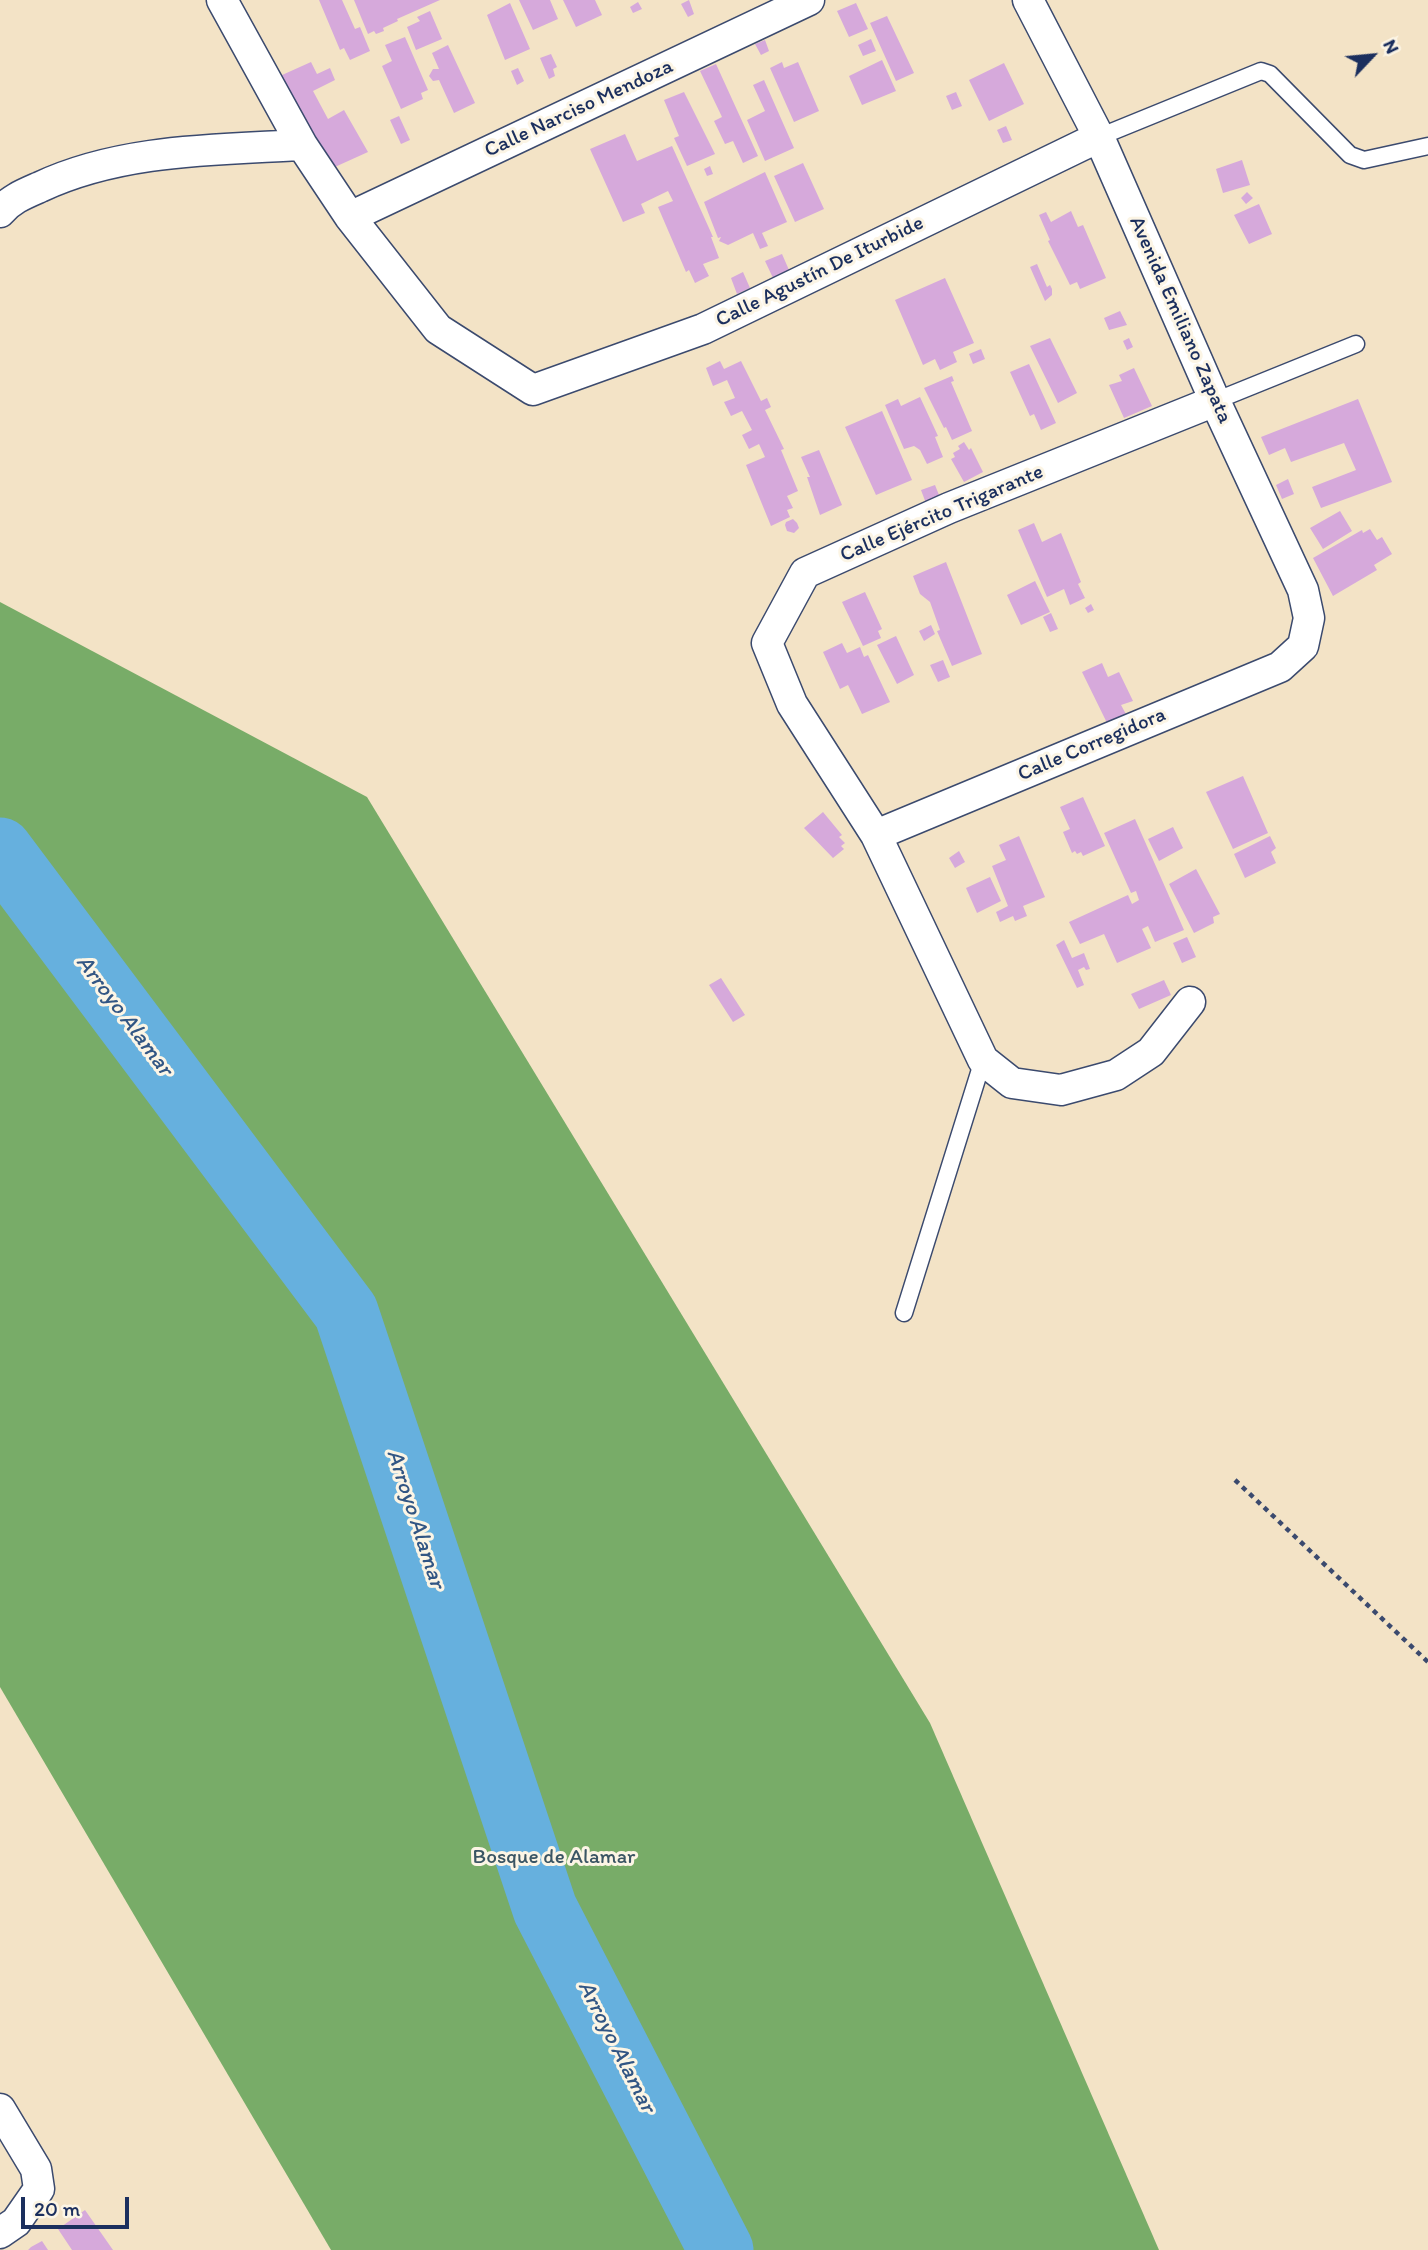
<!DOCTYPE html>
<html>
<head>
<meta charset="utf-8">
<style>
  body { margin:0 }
  #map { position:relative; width:1428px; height:2250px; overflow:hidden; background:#f3e3c6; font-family:Itim,sans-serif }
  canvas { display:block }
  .north { position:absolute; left:1337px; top:21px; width:70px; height:70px; -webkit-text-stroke:5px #fcf5e5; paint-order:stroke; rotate:64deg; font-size:19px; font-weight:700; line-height:28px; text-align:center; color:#1b2f5e }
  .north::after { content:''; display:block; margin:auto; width:24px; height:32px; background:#1b2f5e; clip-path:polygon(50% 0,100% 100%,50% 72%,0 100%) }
  .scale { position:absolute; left:21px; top:2197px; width:108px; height:32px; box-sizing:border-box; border:4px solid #1b2f5e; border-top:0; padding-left:9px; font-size:21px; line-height:24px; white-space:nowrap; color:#1b2f5e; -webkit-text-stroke:5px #fcf5e5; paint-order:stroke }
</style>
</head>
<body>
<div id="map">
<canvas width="1428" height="2250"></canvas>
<div class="north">N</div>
<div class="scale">20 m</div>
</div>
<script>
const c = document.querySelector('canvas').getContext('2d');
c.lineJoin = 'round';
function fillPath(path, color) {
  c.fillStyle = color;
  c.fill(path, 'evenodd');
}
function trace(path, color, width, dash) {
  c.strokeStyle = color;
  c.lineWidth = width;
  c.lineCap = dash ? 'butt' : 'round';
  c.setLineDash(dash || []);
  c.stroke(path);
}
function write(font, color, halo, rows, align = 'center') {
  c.font = font + ' Itim,sans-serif';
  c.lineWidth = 6;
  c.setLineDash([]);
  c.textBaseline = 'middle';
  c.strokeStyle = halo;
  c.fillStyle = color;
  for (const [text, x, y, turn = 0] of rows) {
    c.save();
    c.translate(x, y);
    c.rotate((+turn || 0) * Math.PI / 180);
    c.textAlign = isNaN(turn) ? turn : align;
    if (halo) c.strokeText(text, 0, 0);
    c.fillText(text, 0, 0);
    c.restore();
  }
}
const forest = new Path2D(`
  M0,602L367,797L930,1723L1159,2250H331L0,1687Z`);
const river = new Path2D(`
  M0,850L346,1312L545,1909L721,2250`);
const building = new Path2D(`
  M319,0H342L355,29L360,27L370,51L350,60L344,48L340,50Z
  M354,0H440L397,19L398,21L383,28L384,31L376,34L374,31L368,34Z
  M519,0H550L558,19L533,30Z
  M563,0H595L602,15L576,27Z
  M689,0L694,14L688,17L681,4Z
  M638,2L642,9L633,13L630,7Z
  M510,3L530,49L505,60L487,15Z
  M856,3L868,29L849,37L837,11Z
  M430,11L442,39L416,50L407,27L420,21L417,17Z
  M887,16L914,73L896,81L870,23Z
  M405,37L428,90L421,93L423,99L401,109L382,66L392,61L385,45Z
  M871,39L876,51L863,56L858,45Z
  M765,40L769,51L761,55L755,44Z
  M448,45L475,103L454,113L439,80L433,81L429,76L433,69H439L432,53Z
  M551,54L557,67L553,69L555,76L549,79L540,58Z
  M882,60L896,91L862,105L849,76Z
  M311,62L317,74L330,68L335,80L313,91L328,119L344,110L368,152L326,171L271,80Z
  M782,62L784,68L798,62L819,111L794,122L770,68Z
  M1004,63L1024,104L989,121L969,80Z
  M716,64L758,156L743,163L733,141L725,144L714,121L722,117L700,71Z
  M518,68L524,81L517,85L511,71Z
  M764,80L794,148L765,161L747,120L765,111L753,85Z
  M684,92L715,154L687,166L674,138L679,136L664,100Z
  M956,92L962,106L952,110L946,96Z
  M399,116L410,140L401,144L390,120Z
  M1006,126L1012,140L1003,143L997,130Z
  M625,134L637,161L672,146L713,237H711L719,258L703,264L709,276L695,283L689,270L686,272L658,207L673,201L668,191L641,204L645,213L623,222L590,149Z
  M1242,160L1250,185L1223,193L1216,169Z
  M803,163L824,209L795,222L774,176Z
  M710,166L713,174L707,176L704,169Z
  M765,172L787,222L762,233L768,246L760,249L753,233L728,245L719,241L721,237L718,238L704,202Z
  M1247,192L1253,198L1246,204L1241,198Z
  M1259,204L1272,234L1249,244L1234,215Z
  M1071,211L1078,227L1083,225L1106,278L1080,289L1077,282L1070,285L1048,241L1050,240L1039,215L1046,212L1051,222Z
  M782,254L789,270L773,278L765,261Z
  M1037,264L1047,287L1050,285L1052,289V295L1045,301L1030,267Z
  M743,272L750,288L737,294L731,278Z
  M945,278L974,343L953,352L957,362L940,370L935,359L923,365L895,300Z
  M1120,311L1127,325L1109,330L1104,318Z
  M1050,338L1077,393L1058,403L1030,346Z
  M1129,338L1133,347L1127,350L1123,341Z
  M981,349L985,359L973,364L969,354Z
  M720,361L724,369L741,361L761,401L767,398L771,407L765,410L784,449L781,450L798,491L787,496L793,508L787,510L790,517L771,526L746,465L765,457L759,444L749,449L742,435L752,430L742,411L731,416L724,402L735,398L727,380L713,386L706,368Z
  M1029,364L1056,423L1041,430L1034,414L1030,416L1010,372Z
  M1134,368L1152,406L1124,418L1109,385L1122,381L1119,375Z
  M952,376L954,381L951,382L972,431L952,440L946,427L944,428L924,388Z
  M920,397L938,436L935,437L943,457L927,464L920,450L914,446L904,449L885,405L898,399L901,406Z
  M1358,399L1392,482L1321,508L1312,487L1356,470L1344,443L1291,462L1285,448L1269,455L1261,437Z
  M882,411L912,480L876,495L845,427Z
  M964,442L969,450L971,448L983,472L964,482L951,459L955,457L953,453L960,449L958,446Z
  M819,450L842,505L820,515L807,477H810L801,457Z
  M1288,479L1294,494L1282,499L1276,485Z
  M935,485L941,500L927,506L921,490Z
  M1340,511L1352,531L1323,549L1310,528Z
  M793,519L797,523L799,528L794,533L787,531L785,525L786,522Z
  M1034,523L1042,542L1061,533L1081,582L1078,584L1085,598L1070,605L1064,589L1047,597L1018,530Z
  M1370,529L1377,540L1382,537L1392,554L1374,565L1377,570L1333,596L1313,558L1362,530L1363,533Z
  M946,562L982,654L952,666L937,631L940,630L930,602L920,594L913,576Z
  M1035,581L1050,612L1021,625L1007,595Z
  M865,592L882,629L878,631L881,638L863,646L842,602Z
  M1091,604L1094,610L1088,613L1085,608Z
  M1051,613L1058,629L1050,632L1043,617Z
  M931,625L935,634L924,641L919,631Z
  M896,636L914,675L897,684L877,645Z
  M842,643L847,653L860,647L864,657L868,655L890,702L862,714L848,685L840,689L823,652Z
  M943,660L950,677L938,682L930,665Z
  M1102,663L1108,677L1119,672L1133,701L1121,705L1127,716L1108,725L1082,672Z
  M1243,776L1268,833L1233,849L1206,792Z
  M1083,797L1105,846L1083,856L1081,852L1077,854L1075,851L1072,853L1063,832L1070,829L1060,807Z
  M823,812L842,835L839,837L845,843L841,846L844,849L833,858L804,828Z
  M1135,819L1184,930L1155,942L1148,926L1142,929L1151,948L1117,963L1104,934L1080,944L1069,922L1128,895L1132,904L1139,900L1136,891L1131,893L1104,833Z
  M1173,827L1183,848L1159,861L1148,839Z
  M1019,836L1045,897L1023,906L1027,916L1015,921L1013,916L1000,922L996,912L1008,906L992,866L1006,860L999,845Z
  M1270,836L1276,848L1271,852L1276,863L1245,878L1234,854Z
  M959,851L965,862L955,868L949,858Z
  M1196,869L1220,914L1213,917L1214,923L1194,933L1169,884Z
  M990,877L1001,901L977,913L966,888Z
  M1187,937L1196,957L1182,963L1173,943Z
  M1064,940L1072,958L1084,953L1090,969L1086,970L1084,967L1078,970L1084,985L1077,988L1056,945Z
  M721,978L745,1015L733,1022L709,985Z
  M1164,980L1171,995L1139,1009L1131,994Z
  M85,2210L113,2250H72L58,2229Z
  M42,2241L48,2250H28L31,2247Z`);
const path = new Path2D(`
  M1235,1480L1428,1662`);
const service = new Path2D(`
  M1099,137L1261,71L1270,74L1350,155L1364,160L1428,146
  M1215,401L1356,344
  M904,1313L983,1060`);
const minor = new Path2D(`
  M222,0L302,145L350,217L438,329L533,390L703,329L1099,137
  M0,212C11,199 24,194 40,187C121,149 214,150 302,145
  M350,217L809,0
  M876,835L1280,667L1303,646L1309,618L1303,590L1215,401L1099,137L1028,0
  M1190,1002L1151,1052L1116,1075L1061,1090L1012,1083L983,1060L876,835L792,704L767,643L805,573L949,508L1215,401
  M0,2109L36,2169L39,2189L16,2222L0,2233`);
const streetNames = [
  ["Calle Narciso Mendoza",579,109,-25],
  ["Calle Agustín De Iturbide",820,272,-26],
  ["Avenida Emiliano Zapata",1180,320,66],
  ["Calle Ejército Trigarante",942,514,-23],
  ["Calle Corregidora",1092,745,-23]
];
const parkNames = [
  ["Bosque de Alamar",554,1858]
];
const waterNames = [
  ["Arroyo Alamar",124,1016,53],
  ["Arroyo Alamar",415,1519,72],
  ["Arroyo Alamar",616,2047,63]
];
fillPath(forest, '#78ac68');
trace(river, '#66b0de', 65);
fillPath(building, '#d6a9db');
trace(service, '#3b4a6e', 19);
trace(minor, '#3b4a6e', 33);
trace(path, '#3b4a6e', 4.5, [5, 5]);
trace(service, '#fff', 16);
trace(minor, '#fff', 30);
write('21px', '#1b2f5e', '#fcf5e5', streetNames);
write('21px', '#3a5564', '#fcf5e5', parkNames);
write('italic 23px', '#325684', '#fcf5e5', waterNames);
</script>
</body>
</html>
